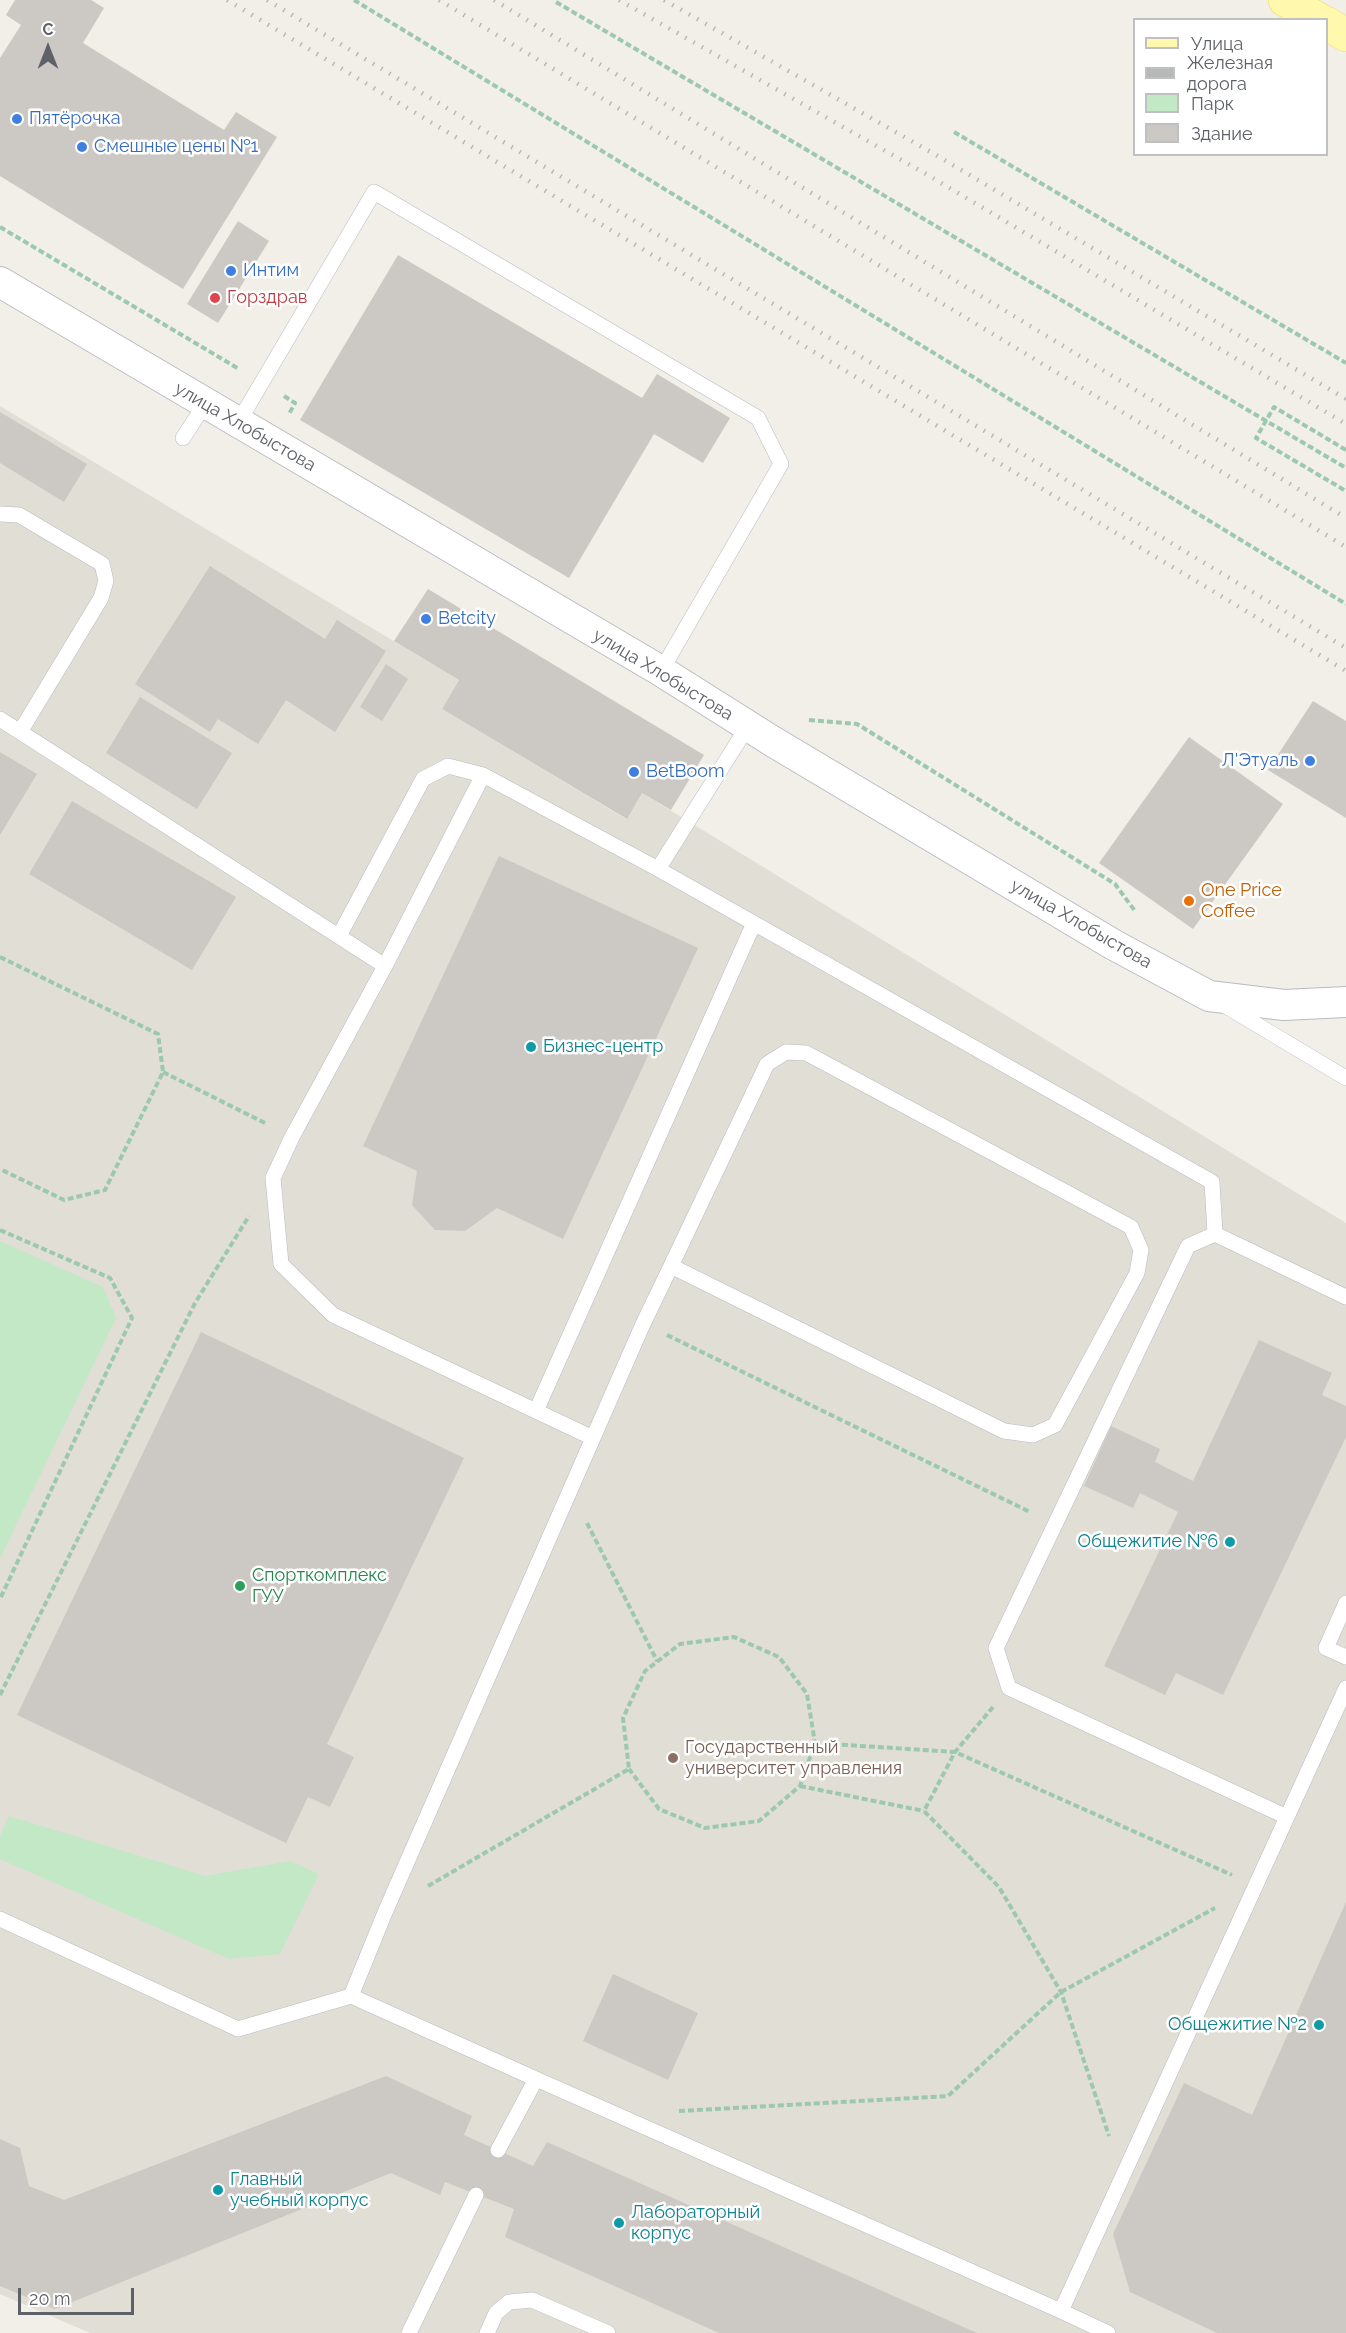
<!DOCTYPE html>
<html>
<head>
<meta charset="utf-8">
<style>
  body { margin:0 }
  #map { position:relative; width:1346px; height:2333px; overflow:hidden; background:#f1efe7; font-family:Raleway,sans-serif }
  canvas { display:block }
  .legend { position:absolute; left:1133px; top:18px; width:195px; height:138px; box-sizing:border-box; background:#fff; border:2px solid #bfc0c2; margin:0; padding:8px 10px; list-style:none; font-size:18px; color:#5e6167 }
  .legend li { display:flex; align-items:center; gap:12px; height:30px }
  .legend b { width:30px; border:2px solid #bfc0c2 }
  .north { position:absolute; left:18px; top:18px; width:60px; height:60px; -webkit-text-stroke:4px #fff; paint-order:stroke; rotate:0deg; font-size:16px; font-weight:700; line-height:24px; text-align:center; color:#5e6167 }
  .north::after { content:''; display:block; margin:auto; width:21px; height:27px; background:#5e6167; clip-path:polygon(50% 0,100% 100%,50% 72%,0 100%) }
  .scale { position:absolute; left:18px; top:2288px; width:116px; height:27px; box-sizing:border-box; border:3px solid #5e6167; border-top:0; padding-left:8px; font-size:18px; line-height:21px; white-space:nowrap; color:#5e6167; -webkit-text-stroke:4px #fff; paint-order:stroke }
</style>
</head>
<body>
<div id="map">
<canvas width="1346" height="2333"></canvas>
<ul class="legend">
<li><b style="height:8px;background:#fff8ad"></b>Улица</li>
<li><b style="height:8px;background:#b7b8b8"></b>Железная дорога</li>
<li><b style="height:16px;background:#c3e8c6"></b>Парк</li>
<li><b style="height:16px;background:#ccc9c4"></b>Здание</li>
</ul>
<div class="north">С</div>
<div class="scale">20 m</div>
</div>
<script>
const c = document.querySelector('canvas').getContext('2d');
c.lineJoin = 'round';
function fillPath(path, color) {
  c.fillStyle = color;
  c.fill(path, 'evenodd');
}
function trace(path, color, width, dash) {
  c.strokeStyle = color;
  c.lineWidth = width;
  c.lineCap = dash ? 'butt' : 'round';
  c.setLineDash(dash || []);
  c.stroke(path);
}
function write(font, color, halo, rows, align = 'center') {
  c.font = font + ' Raleway,sans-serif';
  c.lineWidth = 5;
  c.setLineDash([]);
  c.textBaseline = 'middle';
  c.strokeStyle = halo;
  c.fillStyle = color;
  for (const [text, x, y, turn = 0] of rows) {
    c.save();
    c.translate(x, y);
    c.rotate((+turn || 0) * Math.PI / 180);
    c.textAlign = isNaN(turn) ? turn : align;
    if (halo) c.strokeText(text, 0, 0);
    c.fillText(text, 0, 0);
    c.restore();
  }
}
const education = new Path2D(`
  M0,406L459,680L442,709L626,819L642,793L1346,1223V2333H90L0,2294Z`);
const green = new Path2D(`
  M0,1241L103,1287L116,1318L0,1558Z
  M9,1816L205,1876L290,1861L319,1874L280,1954L229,1959L0,1859V1836Z`);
const building = new Path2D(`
  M15,0H91L104,8L83,43L224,130L236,112L277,137L183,289L0,176V58L21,25L6,15Z
  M238,221L269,241L218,323L187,304Z
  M398,255L642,398L657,374L730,418L703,463L654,434L569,578L300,420Z
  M0,412L87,464L64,502L0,463Z
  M210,566L325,639L337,620L386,651L335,732L286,700L258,744L218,719L210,732L135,684Z
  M428,589L704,755L671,810L642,793L627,819L442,709L459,680L394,641Z
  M386,664L408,679L382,721L360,707Z
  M140,697L232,753L197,809L106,753Z
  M1313,701L1346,721V818L1268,770Z
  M1189,737L1283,804L1193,929L1099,863Z
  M0,752L37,774L0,835Z
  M72,801L236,897L192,970L29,874Z
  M499,856L698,948L563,1239L497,1208L465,1231L435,1230L412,1205L417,1171L363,1146Z
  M201,1332L464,1458L327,1744L354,1757L330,1807L308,1797L286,1843L17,1715Z
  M1259,1340L1332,1373L1322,1395L1346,1406V1437L1223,1695L1176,1673L1165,1695L1104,1666L1178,1512L1140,1493L1133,1508L1084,1486L1111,1426L1160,1449L1155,1462L1193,1481Z
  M1346,1902V2333H1217L1130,2292L1113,2234L1184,2083L1252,2115Z
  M613,1974L698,2013L668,2080L583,2041Z
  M386,2076L472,2116L464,2135L533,2166L547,2142L977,2333H719L505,2237L514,2209L445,2182L440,2195L391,2173L55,2309L0,2286V2139L20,2148L29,2186L64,2200Z`);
const path = new Path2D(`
  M354,0L1346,604
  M556,2L1346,468
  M954,132L1346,363
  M0,227L239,369
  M284,396L295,403L289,414
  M1346,450L1274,407L1256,438L1346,491
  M809,720L857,724L1115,884L1135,911
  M0,957L158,1034L163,1072L105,1190L64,1200L0,1169
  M163,1072L267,1124
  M0,1230L110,1278L132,1318L0,1599
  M667,1335L1030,1512
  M587,1523L657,1661
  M0,1695L195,1303L249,1216
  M993,1707L955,1752L924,1811L999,1887L1061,1992L1109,2136
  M815,1743L955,1752L1232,1875
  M800,1786L924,1811
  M428,1886L629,1769L623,1718L645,1671L680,1644L734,1637L779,1657L807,1694L815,1743L800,1786L759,1821L705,1828L659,1809L629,1769
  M679,2111L948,2096L1061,1992L1215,1908`);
const service = new Path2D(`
  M238,423L374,192L758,418L781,464L661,671
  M183,438L205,404
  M0,514L19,515L102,564L106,581L101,598L20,732
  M0,719L385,966
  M658,869L748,726
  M339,936L423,779L448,766L483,775
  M1224,1005L1346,1078
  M786,1052L806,1053L1131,1227L1141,1250L1137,1273L1055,1425L1033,1435L1004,1431L671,1266L767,1064Z
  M536,1411L754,923
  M593,1438L333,1315L281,1264L273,1178L292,1137L385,966L483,775L658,869L1212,1182L1215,1234
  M1346,1603L1326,1648L1346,1657
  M1287,1817L1009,1688L996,1648L1188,1246L1215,1234L1346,1297
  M0,1919L238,2029L351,1996
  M536,2079L1061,2311L1346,1688
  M498,2150L536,2079L351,1996L386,1910L643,1324L671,1266
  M1061,2311L1108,2333
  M409,2333L476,2195
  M487,2333L496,2313L509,2302L532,2300L608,2333`);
const minor = new Path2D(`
  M0,282L661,671L772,741L1114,945L1209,996L1284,1005L1346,1002`);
const primary = new Path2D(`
  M1285,0L1320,20
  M1326,23L1346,35`);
const rail = new Path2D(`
  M227,0L1346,671
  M267,0L1346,648
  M439,0L1346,547
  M494,0L1346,518
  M619,0L926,174L1346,424
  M664,0L936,155L1346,399`);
const markers = [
  [17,119,6,"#3f7fe0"],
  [82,147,6,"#3f7fe0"],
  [231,271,6,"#3f7fe0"],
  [215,298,6,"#e0444e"],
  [426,619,6,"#3f7fe0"],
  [1310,761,6,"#3f7fe0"],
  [634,772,6,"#3f7fe0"],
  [1189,901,6,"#e8710a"],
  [531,1047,6,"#0f9aa8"],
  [1230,1542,6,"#0f9aa8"],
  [240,1586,6,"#2e9e5b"],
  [673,1758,6,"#8d6e63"],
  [1319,2025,6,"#0f9aa8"],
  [218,2190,6,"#0f9aa8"],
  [619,2223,6,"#0f9aa8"]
];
const shopNames = [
  ["Пятёрочка",29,119],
  ["Смешные цены №1",94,147],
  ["Интим",243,271],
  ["Betcity",438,619],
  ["Л'Этуаль",1298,761,"right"],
  ["BetBoom",646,772]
];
const healthNames = [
  ["Горздрав",227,298]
];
const streetNames = [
  ["улица Хлобыстова",245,427,30],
  ["улица Хлобыстова",663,675,31],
  ["улица Хлобыстова",1081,924,30]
];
const foodNames = [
  ["One Price",1201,891],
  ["Coffee",1201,912]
];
const cultureNames = [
  ["Бизнес-центр",543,1047],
  ["Общежитие №6",1218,1542,"right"],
  ["Общежитие №2",1307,2025,"right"],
  ["Главный",230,2180],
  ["учебный корпус",230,2201],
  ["Лабораторный",631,2213],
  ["корпус",631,2234]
];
const leisureNames = [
  ["Спорткомплекс",252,1576],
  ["ГУУ",252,1597]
];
const educationNames = [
  ["Государственный",685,1748],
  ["университет управления",685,1769]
];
fillPath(education, '#e1ded5');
fillPath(green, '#c3e8c6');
fillPath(building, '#ccc9c4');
trace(service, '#b9bbc0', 16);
trace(minor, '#b9bbc0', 32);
trace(primary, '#f5d65c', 34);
trace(path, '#9cc9ad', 4, [6, 3]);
trace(service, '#fff', 15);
trace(minor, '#fff', 30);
trace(primary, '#fff8ad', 33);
trace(rail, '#b7b8b8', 4.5, [1.5, 8]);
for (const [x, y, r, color] of markers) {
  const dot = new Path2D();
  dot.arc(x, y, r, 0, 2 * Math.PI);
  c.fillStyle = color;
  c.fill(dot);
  trace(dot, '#fff', 2);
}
write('18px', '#366cbe', '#fff', shopNames, 'left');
write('18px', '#be3a42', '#fff', healthNames, 'left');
write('18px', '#5e6167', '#fff', streetNames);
write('18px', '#c56008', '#fff', foodNames, 'left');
write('18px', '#0d838f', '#fff', cultureNames, 'left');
write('18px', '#27864d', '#fff', leisureNames, 'left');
write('18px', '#785e54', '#fff', educationNames, 'left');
</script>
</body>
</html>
